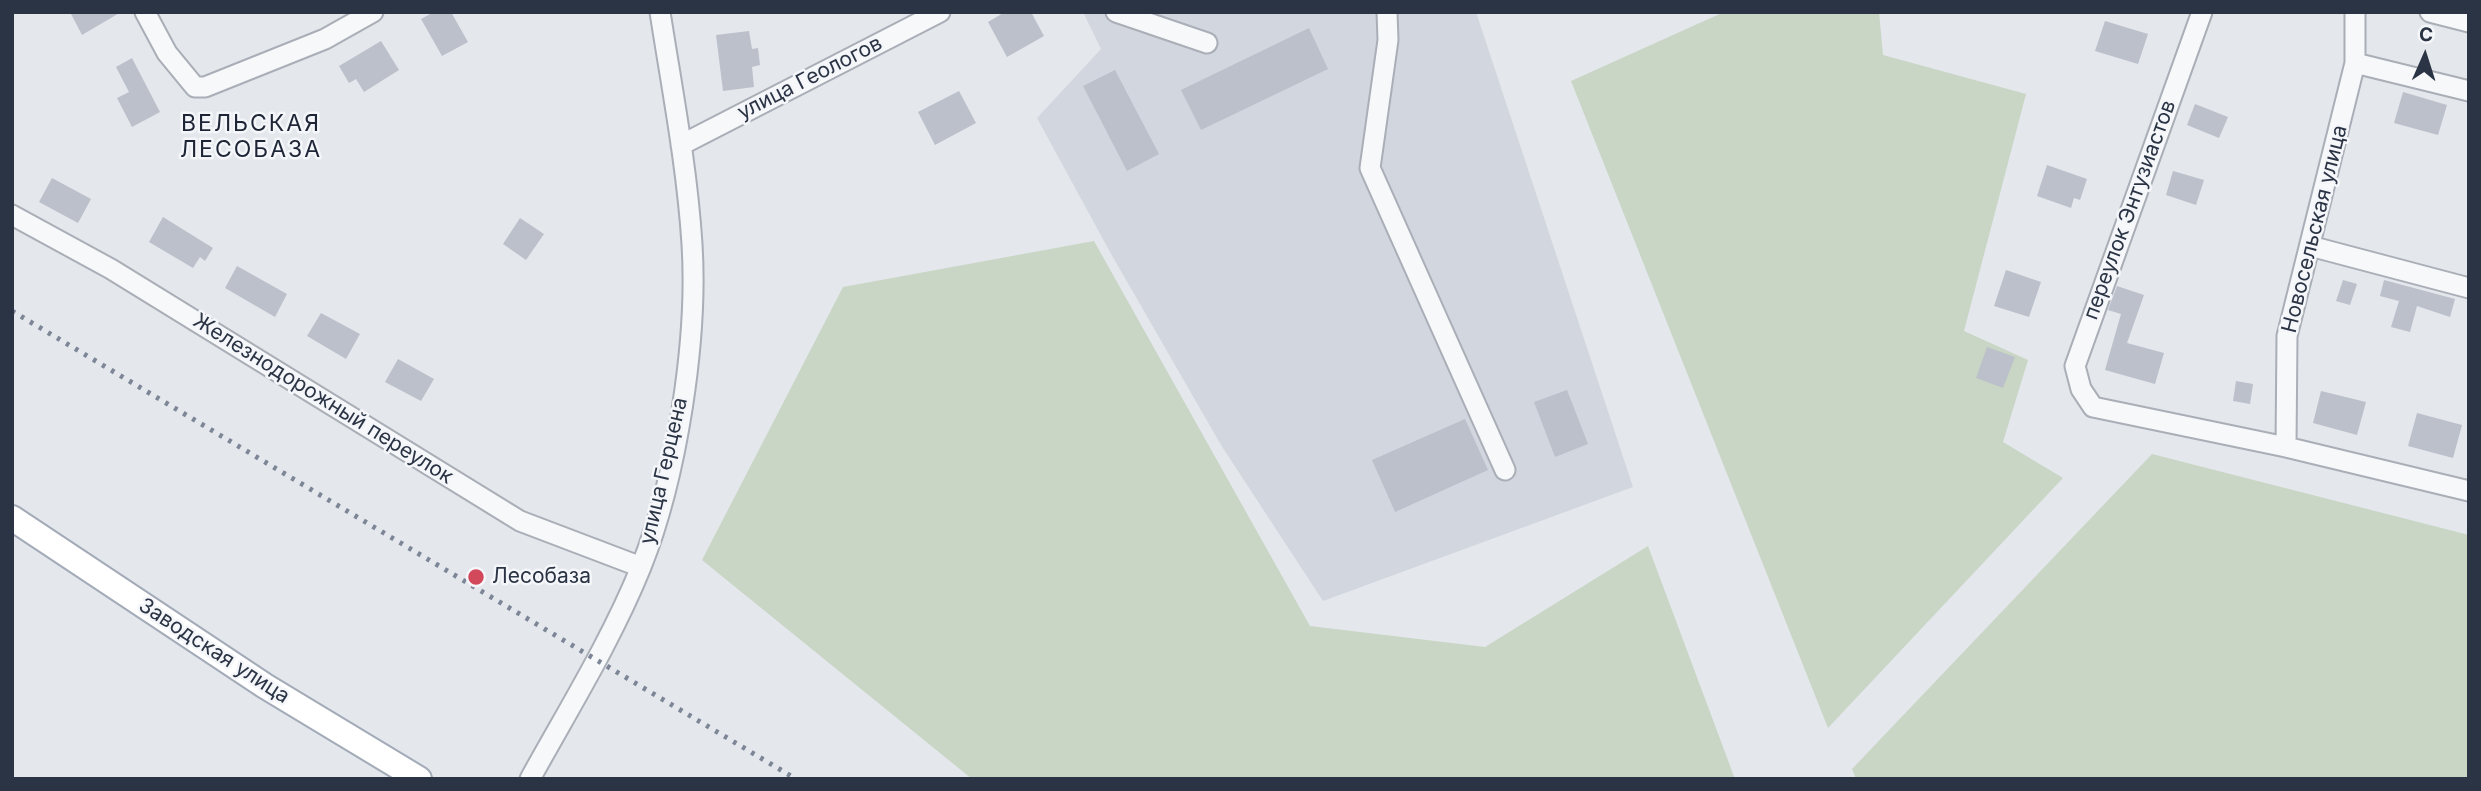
<!DOCTYPE html>
<html>
<head>
<meta charset="utf-8">
<style>
  body { margin:0 }
  #map { position:relative; width:2481px; height:791px; overflow:hidden; background:#e4e7ec; font-family:Inter,sans-serif }
  canvas { display:block }
  .frame { position:absolute; inset:0; border:14px solid #2b3445; pointer-events:none }
  .north { position:absolute; left:2390px; top:21px; width:70px; height:70px; -webkit-text-stroke:5px #f4f6f9; paint-order:stroke; rotate:3deg; font-size:19px; font-weight:700; line-height:28px; text-align:center; color:#2b3445 }
  .north::after { content:''; display:block; margin:auto; width:24px; height:32px; background:#2b3445; clip-path:polygon(50% 0,100% 100%,50% 72%,0 100%) }
</style>
</head>
<body>
<div id="map">
<canvas width="2481" height="791"></canvas>
<div class="frame"></div>
<div class="north">С</div>
</div>
<script>
const c = document.querySelector('canvas').getContext('2d');
c.lineJoin = 'round';
function fillPath(path, color) {
  c.fillStyle = color;
  c.fill(path, 'evenodd');
}
function trace(path, color, width, dash) {
  c.strokeStyle = color;
  c.lineWidth = width;
  c.lineCap = dash ? 'butt' : 'round';
  c.setLineDash(dash || []);
  c.stroke(path);
}
function write(font, color, halo, rows, align = 'center') {
  c.font = font + ' Inter,sans-serif';
  c.lineWidth = 5;
  c.setLineDash([]);
  c.textBaseline = 'middle';
  c.strokeStyle = halo;
  c.fillStyle = color;
  for (const [text, x, y, turn = 0] of rows) {
    c.save();
    c.translate(x, y);
    c.rotate((+turn || 0) * Math.PI / 180);
    c.textAlign = isNaN(turn) ? turn : align;
    if (halo) c.strokeText(text, 0, 0);
    c.fillText(text, 0, 0);
    c.restore();
  }
}
const built = new Path2D(`
  M1083,12H1476L1633,487L1323,601L1221,445L1110,252L1037,118L1101,49Z`);
const green = new Path2D(`
  M1724,12H1879L1883,55L2026,94L1964,331L2028,360L2003,442L2063,478L1828,728L1571,81Z
  M1094,241L1310,626L1485,647L1648,546L1735,779H972L702,560L843,287Z
  M2152,454L2469,535V779H1856L1852,769Z`);
const building = new Path2D(`
  M70,12H121L82,35Z
  M434,12H451L468,42L442,56L421,19Z
  M1005,12H1031L1044,36L1007,57L988,22Z
  M2105,21L2148,34L2138,64L2095,51Z
  M1309,28L1328,69L1201,130L1181,90Z
  M749,31L752,49L758,48L760,65L752,67L754,87L723,91L716,35Z
  M381,41L399,70L364,92L356,79L349,83L339,66Z
  M132,58L160,112L132,127L117,98L129,92L116,67Z
  M1115,70L1159,154L1127,171L1083,86Z
  M959,91L976,123L935,145L918,112Z
  M2403,92L2447,105L2438,135L2394,123Z
  M2195,104L2228,117L2219,138L2187,125Z
  M2047,165L2087,179L2080,200L2074,198L2071,208L2037,196Z
  M2173,171L2204,180L2196,205L2166,195Z
  M52,178L91,199L78,223L39,202Z
  M163,217L213,248L205,261L200,257L193,268L149,242Z
  M520,218L544,234L526,260L503,244Z
  M237,266L287,294L275,317L225,288Z
  M2006,270L2041,282L2029,317L1994,306Z
  M2343,280L2357,284L2350,305L2336,301Z
  M2384,280L2455,299L2450,317L2417,306L2410,332L2391,327L2399,301L2380,296Z
  M2117,286L2144,295L2127,343L2164,353L2155,384L2105,370L2121,314L2108,310Z
  M321,313L360,334L346,359L307,336Z
  M1987,347L2015,357L2003,388L1976,378Z
  M398,359L434,379L421,401L385,382Z
  M2236,381L2253,384L2250,404L2233,401Z
  M1567,390L1588,444L1555,457L1534,402Z
  M2321,391L2366,402L2357,435L2313,423Z
  M2417,413L2462,425L2453,458L2408,446Z
  M1465,419L1488,470L1395,512L1372,460Z`);
const minor = new Path2D(`
  M145,12L167,53L195,87H205L325,39L373,12
  M1116,12L1207,43
  M1387,12L1388,40L1370,168L1505,470
  M2202,12L2075,366L2081,389L2093,407L2286,447L2469,491
  M2430,12L2469,22
  M2355,63L2469,91
  M681,145L940,12
  M12,215L111,269L520,521L641,567
  M2310,246L2469,288
  M2286,447L2287,336L2355,63V12
  M530,779C568,710 611,641 641,567C677,477 698,340 692,244C687,166 672,89 660,12`);
const major = new Path2D(`
  M12,518L265,686L419,779`);
const rail = new Path2D(`
  M12,311L796,779`);
const markers = [
  [476,577,9,"#d1495b"]
];
const streetNames = [
  ["улица Геологов",810,78,-27],
  ["переулок Энтузиастов",2130,210,-70],
  ["Новосельская улица",2315,229,-76],
  ["Железнодорожный переулок",323,399,32],
  ["улица Герцена",664,471,-77],
  ["Заводская улица",214,651,33]
];
const poiNames = [
  ["Лесобаза",492,577]
];
const neighbourhoodNames = [
  ["ВЕЛЬСКАЯ",251,124],
  ["ЛЕСОБАЗА",251,150]
];
fillPath(built, '#d2d6de');
fillPath(green, '#c9d6c5');
fillPath(building, '#bbc0ca');
trace(minor, '#a9aeb7', 23);
trace(major, '#a3abb8', 28);
trace(minor, '#f7f8fa', 19);
trace(major, '#fff', 24);
trace(rail, '#7d8696', 5, [3.5, 7]);
for (const [x, y, r, color] of markers) {
  const dot = new Path2D();
  dot.arc(x, y, r, 0, 2 * Math.PI);
  c.fillStyle = color;
  c.fill(dot);
  trace(dot, '#f4f6f9', 2.5);
}
write('21px', '#2b3445', '#f4f6f9', streetNames);
write('21px', '#2b3445', '#f4f6f9', poiNames, 'left');
c.letterSpacing = '2px';
write('23px', '#1d2536', '#f4f6f9', neighbourhoodNames);
c.letterSpacing = '0px';
</script>
</body>
</html>
